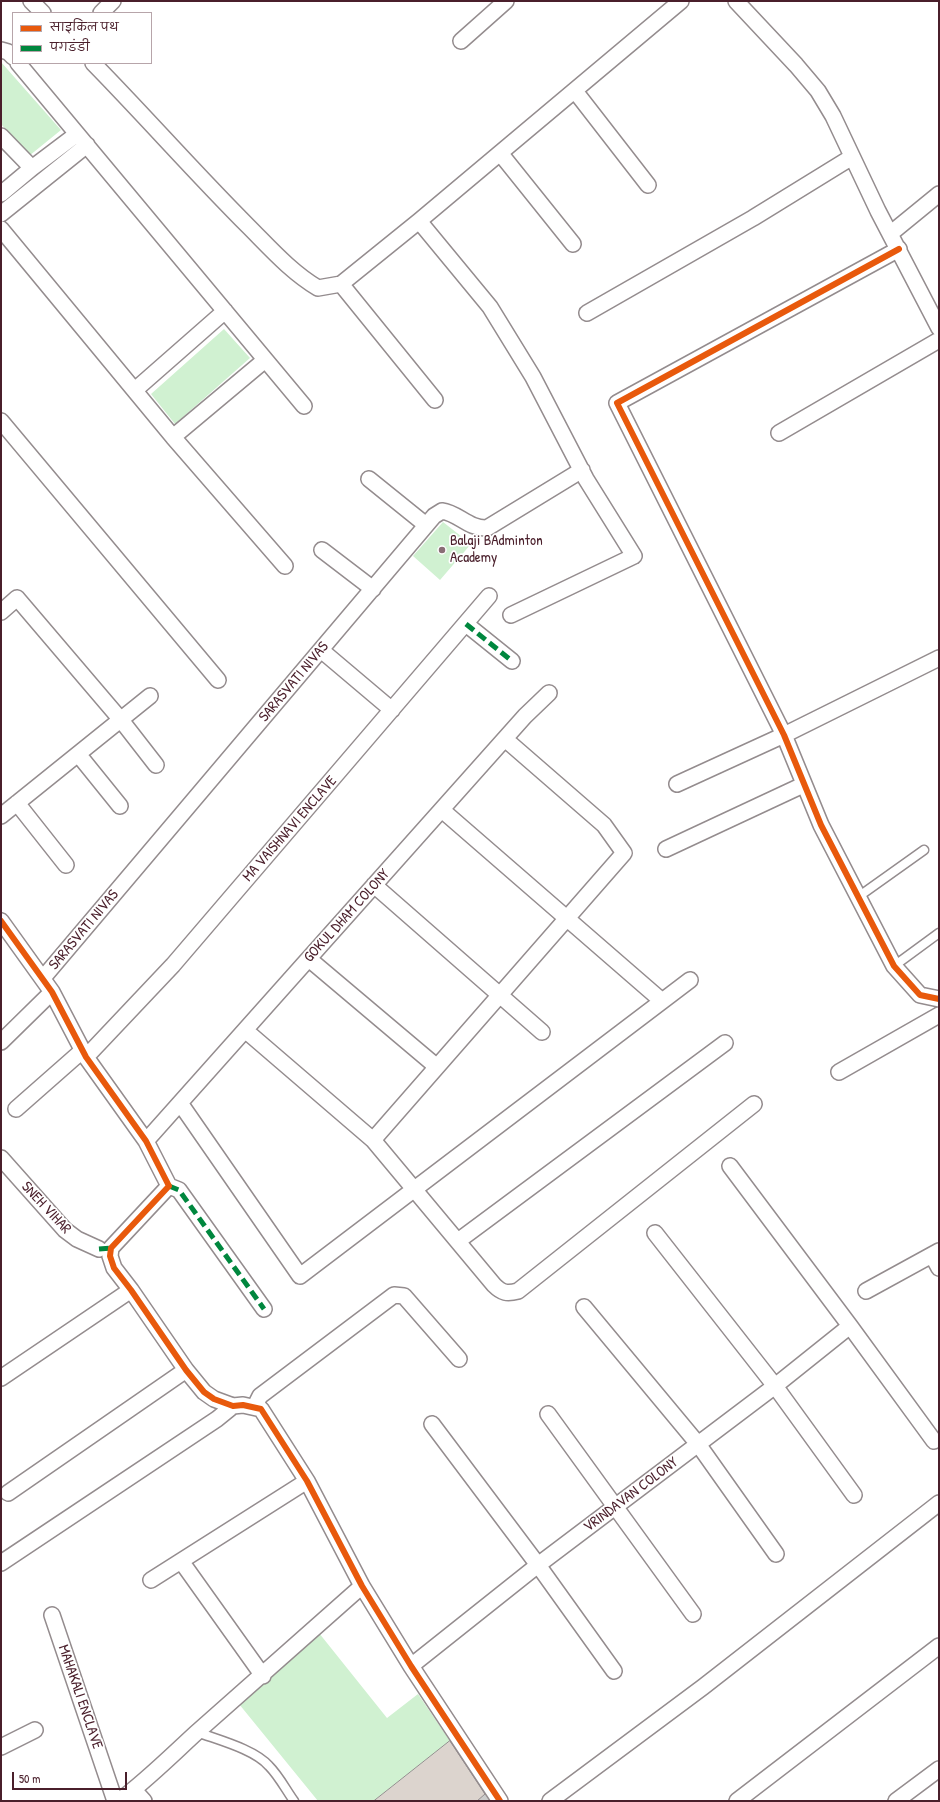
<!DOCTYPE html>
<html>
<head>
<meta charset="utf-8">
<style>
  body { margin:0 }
  #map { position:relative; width:940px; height:1802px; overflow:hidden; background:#fff; font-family:"Patrick Hand","Playpen Sans Deva",sans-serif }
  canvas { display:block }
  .frame { position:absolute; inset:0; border:2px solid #4a1f2b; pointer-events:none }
  .legend { position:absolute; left:12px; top:12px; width:140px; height:52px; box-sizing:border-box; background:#fff; border:1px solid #b7a5aa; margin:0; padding:5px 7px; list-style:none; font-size:12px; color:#4a1f2b }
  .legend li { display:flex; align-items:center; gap:8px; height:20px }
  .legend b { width:20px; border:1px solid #b7a5aa }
  .scale { position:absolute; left:12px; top:1772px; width:115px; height:18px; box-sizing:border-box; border:2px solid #4a1f2b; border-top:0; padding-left:5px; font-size:12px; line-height:14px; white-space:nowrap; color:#4a1f2b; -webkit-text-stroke:3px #fff; paint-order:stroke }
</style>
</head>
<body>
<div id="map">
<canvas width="940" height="1802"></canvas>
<div class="frame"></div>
<ul class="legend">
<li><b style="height:5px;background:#e8590c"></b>साइकिल पथ</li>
<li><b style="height:5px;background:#00873e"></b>पगडंडी</li>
</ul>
<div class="scale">50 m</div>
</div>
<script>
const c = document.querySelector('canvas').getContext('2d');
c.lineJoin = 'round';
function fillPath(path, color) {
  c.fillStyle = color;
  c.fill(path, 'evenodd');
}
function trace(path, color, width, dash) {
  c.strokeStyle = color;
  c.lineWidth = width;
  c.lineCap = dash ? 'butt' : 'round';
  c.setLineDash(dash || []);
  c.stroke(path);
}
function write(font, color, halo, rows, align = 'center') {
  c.font = font + ' "Patrick Hand",sans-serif';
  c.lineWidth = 3.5;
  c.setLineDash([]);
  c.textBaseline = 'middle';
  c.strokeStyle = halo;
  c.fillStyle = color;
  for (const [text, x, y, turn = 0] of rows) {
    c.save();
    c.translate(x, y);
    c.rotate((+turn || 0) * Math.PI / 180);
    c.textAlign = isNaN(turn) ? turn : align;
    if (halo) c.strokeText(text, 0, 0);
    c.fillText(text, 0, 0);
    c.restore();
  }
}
const green = new Path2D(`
  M1,62L61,130L29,156L1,124Z
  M224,329L250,358L175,424L151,394Z
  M443,522L471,544L440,580L413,556Z
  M319,1633L387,1718L418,1694L450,1741L374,1801H318L239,1704Z`);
const shadow = new Path2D(`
  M450,1743L457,1747L492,1799L490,1801H376Z`);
const building = new Path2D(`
  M450,1741L485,1794L477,1801H374Z`);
const service = new Path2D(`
  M858,897L924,850
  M894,966L939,933
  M197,1732C218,1740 254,1749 269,1766C279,1776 286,1790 294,1801`);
const minor = new Path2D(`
  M31,1L43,13
  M736,1L796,65L818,91L833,116L878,211L939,328
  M101,13L113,1
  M461,41L506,1
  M1,50L8,52L13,57
  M18,63L304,406
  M93,63C145,116 195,173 248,226C270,248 291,272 318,288L341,284L419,221L681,1
  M575,91L648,185
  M1,136L32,168
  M500,153L573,244
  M1,194L32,168L77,134
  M1,214L87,145
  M419,221L490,307L533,377L586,479L634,556L511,615
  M1,229L173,437L285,566
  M890,234L939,194
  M899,249L617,403L784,735L821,825L894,966L920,995L939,999
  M341,284L435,400
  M587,313L753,218L852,157
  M135,390L225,311
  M1,421L218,680
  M779,433L939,340
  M173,437L265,360
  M369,479L426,525
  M322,550L373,589
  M1,612L17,598L121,720L156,765
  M466,624L512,661
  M321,650L392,710
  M78,754L120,806
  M677,784L784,735L939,658
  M17,803L66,865
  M442,810L662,1001
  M1,816L150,696
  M666,849L803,785
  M374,885L542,1032
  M1,921L52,992L86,1057L146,1141L169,1186L111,1248L110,1256L114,1268L131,1290L186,1370L204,1392L214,1399L233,1406L243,1405L261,1409L307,1481L362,1586L411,1666L500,1801
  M309,959L437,1067
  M43,978L434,516L442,511C458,513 469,529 487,528L582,470
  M245,1030L373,1140L494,1285C502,1293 507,1294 518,1291L754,1104
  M1,1042L52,992
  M86,1057L173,965L489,596
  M839,1072L939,1015
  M180,1103L300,1276L690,980
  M16,1109L83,1050
  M373,1140L624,853L604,825L505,739
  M146,1141L525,716L549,693
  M1,1158L65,1230L77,1239L99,1249
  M730,1166L850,1326L934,1441
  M169,1186L179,1190L264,1309
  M655,1233L775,1386L854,1495
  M458,1241L725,1043
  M932,1255L939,1268
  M866,1291L939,1251
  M584,1307L698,1444L776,1554
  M1,1378L131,1290
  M255,1406L260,1396L394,1295L404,1296L459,1359
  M548,1414L693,1614
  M432,1424L538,1565L614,1671
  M8,1493L186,1370
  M181,1561L263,1676
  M1,1563L217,1419L233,1406
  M151,1580L307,1481
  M52,1615L115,1801
  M411,1666L538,1565L775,1386L850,1326
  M1,1747L35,1730
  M134,1790L144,1801
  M119,1801C147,1780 171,1756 196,1733C252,1684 307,1635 362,1586
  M550,1801L703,1687L939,1503
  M737,1801L939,1646
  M896,1801L939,1769`);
const quiet = new Path2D(`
  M466,624L512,661
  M169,1186L179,1190L264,1309
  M99,1249L111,1248`);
const cycleway = new Path2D(`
  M899,249L617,403L784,735L821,825L894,966L920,995L939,999
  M1,921L52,992L86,1057L146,1141L169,1186L111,1248L110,1256L114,1268L131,1290L186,1370L204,1392L214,1399L233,1406L243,1405L261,1409L307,1481L362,1586L411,1666L500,1801`);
const markers = [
  [442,550,4,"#896d75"]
];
const poiNames = [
  ["Balaji BAdminton",450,541],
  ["Academy",450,558]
];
const streetNames = [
  ["SARASVATI NIVAS",294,682,-50],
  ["MA VAISHNAVI ENCLAVE",290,829,-49],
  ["GOKUL DHAM COLONY",347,916,-48],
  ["SARASVATI NIVAS",84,930,-50],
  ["SNEH VIHAR",46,1208,47],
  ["VRINDAVAN COLONY",631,1495,-37],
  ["MAHAKALI ENCLAVE",80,1697,71]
];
fillPath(green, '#d0f1d1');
fillPath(shadow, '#0003');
fillPath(building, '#dcd4ce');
trace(building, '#948c8e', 1);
trace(service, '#948c8e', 11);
trace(minor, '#948c8e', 18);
trace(service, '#fff', 8);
trace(minor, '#fff', 15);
trace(quiet, '#00873e', 5, [10, 5]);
trace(cycleway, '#e8590c', 6);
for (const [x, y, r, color] of markers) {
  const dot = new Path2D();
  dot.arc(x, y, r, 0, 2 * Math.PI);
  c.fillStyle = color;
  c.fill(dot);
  trace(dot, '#fff', 1.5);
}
write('15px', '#4a1f2b', '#fff', poiNames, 'left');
write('15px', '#4a1f2b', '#fff', streetNames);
</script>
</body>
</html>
